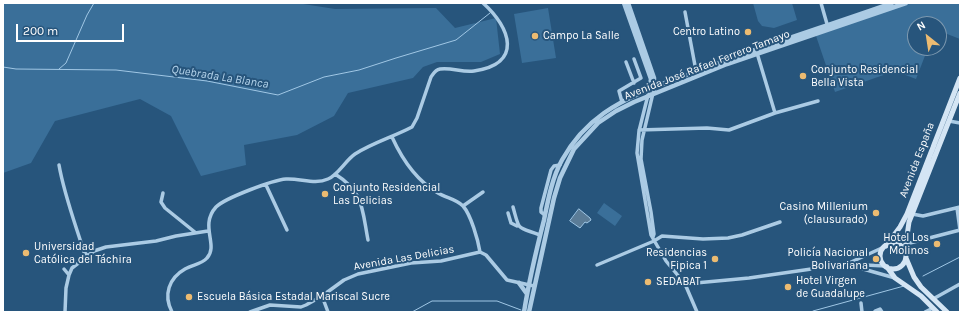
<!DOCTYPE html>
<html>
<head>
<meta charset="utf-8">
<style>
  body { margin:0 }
  #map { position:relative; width:963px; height:315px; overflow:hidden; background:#27557c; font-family:Karla,sans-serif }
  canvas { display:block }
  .frame { position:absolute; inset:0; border:4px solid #fff; pointer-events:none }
  .north { position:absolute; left:907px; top:16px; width:40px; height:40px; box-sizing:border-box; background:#27557c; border:1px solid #7d99b0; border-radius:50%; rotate:330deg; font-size:11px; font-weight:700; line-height:16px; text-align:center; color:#fff }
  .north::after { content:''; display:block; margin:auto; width:14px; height:18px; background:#ecbb71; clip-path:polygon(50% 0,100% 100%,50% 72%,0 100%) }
  .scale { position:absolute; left:16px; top:24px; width:108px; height:18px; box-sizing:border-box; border:2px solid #fff; border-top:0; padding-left:5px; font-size:12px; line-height:14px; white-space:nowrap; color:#fff; -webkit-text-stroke:3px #27557c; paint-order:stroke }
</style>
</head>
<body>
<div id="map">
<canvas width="963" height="315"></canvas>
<div class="frame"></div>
<div class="north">N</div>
<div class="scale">200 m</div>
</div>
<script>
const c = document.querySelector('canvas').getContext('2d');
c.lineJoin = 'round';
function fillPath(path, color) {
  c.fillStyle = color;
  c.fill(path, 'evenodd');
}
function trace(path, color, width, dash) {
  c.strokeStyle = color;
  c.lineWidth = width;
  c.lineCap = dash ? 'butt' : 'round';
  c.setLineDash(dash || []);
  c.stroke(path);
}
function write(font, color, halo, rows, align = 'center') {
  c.font = font + ' Karla,sans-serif';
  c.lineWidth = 4;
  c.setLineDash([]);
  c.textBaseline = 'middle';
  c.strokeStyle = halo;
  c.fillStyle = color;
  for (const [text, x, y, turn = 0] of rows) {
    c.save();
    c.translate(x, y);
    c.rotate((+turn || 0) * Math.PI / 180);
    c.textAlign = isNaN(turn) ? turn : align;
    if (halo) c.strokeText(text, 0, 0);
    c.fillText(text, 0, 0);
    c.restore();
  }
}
const green = new Path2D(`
  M3,3H297L335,9L436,8L455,28L496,18L500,54L481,62H437L423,67L413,78L348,93L334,116L297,135L244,145L246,165L201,176L171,116L140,99L55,121L31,163L3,173Z
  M753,3H792L797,20L774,28L762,26L758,21Z
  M902,3H960V39L942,32L939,34V24H915V48H928L916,79L895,71L835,92L815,33Z
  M548,8L556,58L522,63L514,14Z
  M604,203L622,216L615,226L597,213Z`);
const water = new Path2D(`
  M579,209L590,218L591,220L587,223L585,222L580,228L570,221Z`);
const stream = new Path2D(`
  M3,67L16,69L116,70L207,81L278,95L324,77L359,70L396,58L456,40L490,13
  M59,69L66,63L87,15L94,3
  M923,276L960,257
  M813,311L904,286
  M412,312L432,301H497L521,310`);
const minor = new Path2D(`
  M821,3L827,24
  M685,12L696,71
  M626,62L634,83
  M653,93L642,140L641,159L651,212L654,234L653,237
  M648,95L639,131L637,153L651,235L666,261L685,284L697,312
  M622,102L619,91L641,78L634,59
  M775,113L818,101
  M949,121L960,123
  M639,130L707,128L729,130L775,113L757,53
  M392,137C402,159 417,181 438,193C446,198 456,199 463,206C471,215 478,240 480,252
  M59,165C64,194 75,223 84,252L87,255
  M335,174C364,192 362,209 368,240
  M266,185L287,230
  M163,193L161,202L165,208L196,233
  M463,206L483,192
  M513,207C520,232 516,226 540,235
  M508,213L511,223L517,226
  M912,214L923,216L960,207
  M545,215L541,212V208L551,170L554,166L560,165
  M906,244L960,230L957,208
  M480,252L486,255L507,280L534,286
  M849,263L884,247
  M597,265L654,241L662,236L703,239L728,238L742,235L780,222
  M849,265L895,278
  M64,269L69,275
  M685,284L749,278L846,264L885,266
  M322,296L328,312
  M933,299L960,284
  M861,303L862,312
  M875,311L880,309L882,312
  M65,312L66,288L69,275L72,268L94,251L106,247L156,241L176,236L208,231
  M172,312C163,295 169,278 185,269C192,265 202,264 207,258C219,245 199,226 216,207C225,198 273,180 286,179C300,178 315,185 328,179C338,175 345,161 355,154C372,143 393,137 412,127L417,118L431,77C434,73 435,70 440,69C451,67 463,73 474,71C523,64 511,28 483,3
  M250,312L270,305L301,307L306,305L322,296L344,280L358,274L411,263L441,261L480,252
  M925,312L933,308`);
const tertiary = new Path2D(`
  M624,3L651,79L649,92
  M628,3L654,78V90
  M519,283L527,294
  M524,312C529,281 536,251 544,220C548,200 552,178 562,160C572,142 587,125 604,113C630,95 660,85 689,74C756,48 824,27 892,3
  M529,312L554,198L560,178L574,149L598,123L616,111L634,102L727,64L906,3`);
const secondary = new Path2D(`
  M880 256a13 13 0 1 1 26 0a13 13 0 1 1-26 0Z
  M886,246L900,227L907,214L960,78
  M905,250L909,222L960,93
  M906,258L914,277L921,287L947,312
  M887,267L895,278L921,296L937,312`);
const markers = [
  [748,32,4,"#ecbb71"],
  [535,36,4,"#ecbb71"],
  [803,76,4,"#ecbb71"],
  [325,194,4,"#ecbb71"],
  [876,213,4,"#ecbb71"],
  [937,244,4,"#ecbb71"],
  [26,253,4,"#ecbb71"],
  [715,259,4,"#ecbb71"],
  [876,259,4,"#ecbb71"],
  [648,282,4,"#ecbb71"],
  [788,287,4,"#ecbb71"],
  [189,297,4,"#ecbb71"]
];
const poiNames = [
  ["Centro Latino",740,32,"right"],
  ["Campo La Salle",543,36],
  ["Conjunto Residencial",811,70],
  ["Bella Vista",811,83],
  ["Conjunto Residencial",333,188],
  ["Las Delicias",333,201],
  ["Casino Millenium",868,207,"right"],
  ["(clausurado)",868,220,"right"],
  ["Hotel Los",929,238,"right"],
  ["Molinos",929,251,"right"],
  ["Universidad",34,247],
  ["Católica del Táchira",34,260],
  ["Residencias",707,253,"right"],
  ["Fipica 1",707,266,"right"],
  ["Policía Nacional",868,253,"right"],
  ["Bolivariana",868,266,"right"],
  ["Hotel Virgen",796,281],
  ["de Guadalupe",796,294],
  ["SEDABAT",656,282],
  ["Escuela Básica Estadal Mariscal Sucre",197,297]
];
const streetNames = [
  ["Avenida José Rafael Ferrero Tamayo",707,65,-21],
  ["Avenida España",917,160,-69],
  ["Avenida Las Delicias",404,258,-10]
];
const waterNames = [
  ["Quebrada La Blanca",220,77,9]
];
fillPath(green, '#3a6f99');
fillPath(water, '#5b7c97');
trace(water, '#a0c7e5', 1);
trace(stream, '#a0c7e5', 1);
trace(minor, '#abcbe4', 3.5);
trace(tertiary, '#abcbe4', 4.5);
trace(secondary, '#d4e5f4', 5);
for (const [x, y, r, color] of markers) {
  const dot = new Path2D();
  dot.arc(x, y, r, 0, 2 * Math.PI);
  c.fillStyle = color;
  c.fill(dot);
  trace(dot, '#27557c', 1.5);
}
write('11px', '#fff', '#27557c', poiNames, 'left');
write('11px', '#fff', '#27557c', streetNames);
write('italic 12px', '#b6d5ec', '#27557c', waterNames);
</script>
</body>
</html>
